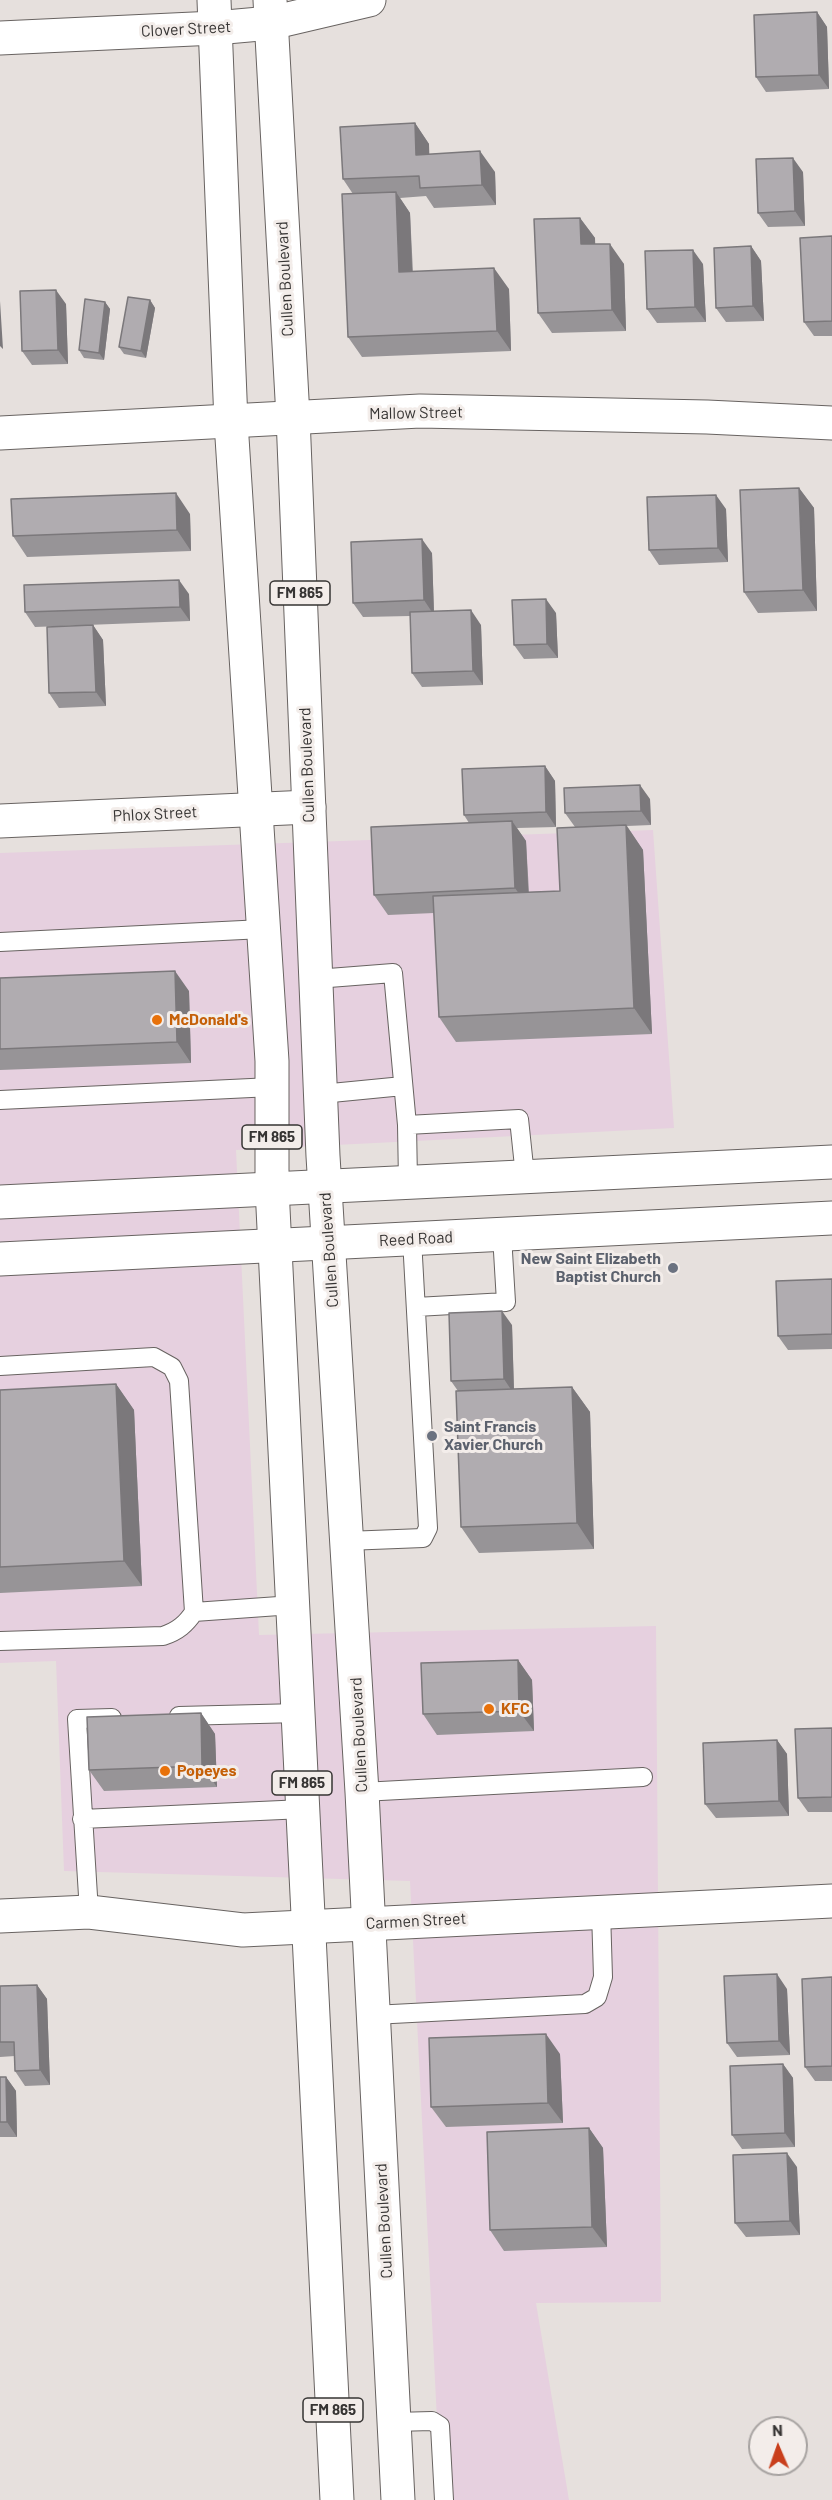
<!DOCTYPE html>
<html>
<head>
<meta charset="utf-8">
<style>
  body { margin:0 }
  #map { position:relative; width:832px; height:2500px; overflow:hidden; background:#e6e0dd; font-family:Barlow,sans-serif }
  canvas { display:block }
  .north { position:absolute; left:748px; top:2416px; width:60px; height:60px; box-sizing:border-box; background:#f3edea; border:2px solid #a7a3a1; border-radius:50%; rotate:358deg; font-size:16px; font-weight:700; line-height:24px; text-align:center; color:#363433 }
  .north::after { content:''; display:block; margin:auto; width:21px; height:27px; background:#c93f1c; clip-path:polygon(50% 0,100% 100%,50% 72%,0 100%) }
</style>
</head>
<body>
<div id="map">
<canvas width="832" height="2500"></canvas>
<div class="north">N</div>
</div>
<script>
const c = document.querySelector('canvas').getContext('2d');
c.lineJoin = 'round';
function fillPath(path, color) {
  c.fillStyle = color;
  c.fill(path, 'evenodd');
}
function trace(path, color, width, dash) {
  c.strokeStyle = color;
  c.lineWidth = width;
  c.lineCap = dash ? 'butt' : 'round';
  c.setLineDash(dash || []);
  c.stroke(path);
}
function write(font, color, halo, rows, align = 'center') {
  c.font = font + ' Barlow,sans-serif';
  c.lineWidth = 6;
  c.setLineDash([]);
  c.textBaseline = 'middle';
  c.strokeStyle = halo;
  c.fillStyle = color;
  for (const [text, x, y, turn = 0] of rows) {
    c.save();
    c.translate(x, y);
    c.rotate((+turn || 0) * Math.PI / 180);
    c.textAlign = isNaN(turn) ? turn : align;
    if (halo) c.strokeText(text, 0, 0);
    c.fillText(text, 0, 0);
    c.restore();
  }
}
const commercial = new Path2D(`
  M653,830L674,1128L236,1150L259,1635L656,1626L661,2302L536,2303L569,2500H441L410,1881L64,1871L56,1661L0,1663V853Z`);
const lane = new Path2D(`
  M0,942L263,929
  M316,979L393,973L407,1125L519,1119L525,1176
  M321,1094L403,1086
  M0,1100L272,1087
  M407,1125L408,1181
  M416,1307L506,1302L502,1235
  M0,1366L154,1357L172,1367L179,1381L194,1612L293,1605
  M346,1541L423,1538L428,1528L412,1239
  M0,1641L163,1636C178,1631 186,1624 194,1612
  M179,1716L299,1713
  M362,1792L643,1777
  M82,1819L304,1809
  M89,1912L77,1719L112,1718
  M373,2015L585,2004L597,1997L603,1977L601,1911
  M394,2422L432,2421L440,2426L444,2500`);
const street = new Path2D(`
  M0,38L215,28L271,23L369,0
  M0,433L420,411L707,417L832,423
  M0,821L309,807
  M0,1916L89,1912L243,1930L832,1901`);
const secondary = new Path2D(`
  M0,1202L832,1162
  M0,1259L832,1218`);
const primary = new Path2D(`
  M214,0L231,422L272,1061V1188L337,2500
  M270,0L293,417L323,1156L362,1792L398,2500`);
const wall = new Path2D(`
  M817,12L827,27L829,89L766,92L756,77Z
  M415,123L429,144V154L495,172L496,205L434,208L426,196L400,198L410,213L413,272L509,289L511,351L362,357L348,337L353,194L343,179Z
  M803,172L805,226L768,227L758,213Z
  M580,218L595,238V244L624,264L626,331L552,333L538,313Z
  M832,236V336H814L804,322Z
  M751,246L761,261L764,321L726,322L716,308Z
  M703,264L706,322L657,323L647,309Z
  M150,300L155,308L146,358L124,354L119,347Z
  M105,302L110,309L104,360L84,358L79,350Z
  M66,304L68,364L32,365L22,351Z
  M799,488L814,508L817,611L758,613L744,592Z
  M726,509L728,562L659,565L649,550Z
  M190,514L191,551L27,557L13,536Z
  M432,553L434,612L481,625L483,685L422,687L412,673L410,616L363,617L353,603Z
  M189,594L190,621L35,627L25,612Z
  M556,613L558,658L524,659L514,645Z
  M93,625L103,640L106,706L59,708L49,693Z
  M545,766L555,781L556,827L517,828L526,841L529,892L560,891L575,827L565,813L650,799L651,825L627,826L643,850L652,1034L456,1042L439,1017L434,913L388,915L374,895L469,823L464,815Z
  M0,978L189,991L191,1063L0,1070Z
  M832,1279V1349L788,1350L778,1336Z
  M512,1325L514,1389L572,1387L590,1412L594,1549L479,1553L461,1527L458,1391L451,1381Z
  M116,1384L134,1410L142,1586L0,1593V1390Z
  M518,1660L532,1680L534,1731L437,1735L423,1714Z
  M201,1713L215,1734L217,1787L104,1791L89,1770Z
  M832,1728V1812H808L798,1798Z
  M777,1740L787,1754L789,1816L716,1818L705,1804Z
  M832,1977V2081H815L805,2067Z
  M37,1985L47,1999L50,2085L25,2086L15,2071V2056L0,2057V1986Z
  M787,1989L790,2055L737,2057L727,2043Z
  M560,2054L563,2123L446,2127L431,2107Z
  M783,2064L793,2078L795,2147L742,2149L732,2135Z
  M0,2077H6L16,2091L17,2137H0Z
  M589,2128L603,2148L607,2247L504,2251L490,2230Z
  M797,2167L800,2235L746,2237L735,2223Z`);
const shadedWall = new Path2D(`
  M817,12L827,27L829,89L819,75Z
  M415,123L429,144L430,175L416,155Z
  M480,151L495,172L496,205L482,185Z
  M793,158L803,172L805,226L795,211Z
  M396,192L410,213L413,293L399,272Z
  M580,218L595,238L596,265L581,244Z
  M610,244L624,264L626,331L612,310Z
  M751,246L761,261L764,321L753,306Z
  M693,250L703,264L706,322L695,307Z
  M494,268L509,289L511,351L497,331Z
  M56,290L66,304L68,364L58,350Z
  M150,300L155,308L146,358L141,351Z
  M0,301L3,349L0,346Z
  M105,302L110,309L104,360L99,353Z
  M799,488L814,508L817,611L803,590Z
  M176,493L190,514L191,551L177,530Z
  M716,495L726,509L728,562L718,548Z
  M422,539L432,553L434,615L424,600Z
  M179,580L189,594L190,621L180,607Z
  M546,599L556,613L558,658L547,644Z
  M471,610L481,625L483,685L473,671Z
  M93,625L103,640L106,706L96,692Z
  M545,766L555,781L556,827L546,812Z
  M640,785L650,799L651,825L641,811Z
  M512,821L526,841L529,908L515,888Z
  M626,825L643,850L652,1034L634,1008Z
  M175,971L189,991L191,1063L177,1042Z
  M502,1311L512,1325L514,1394L504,1379Z
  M116,1384L134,1410L142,1586L124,1561Z
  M572,1387L590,1412L594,1549L577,1523Z
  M518,1660L532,1680L534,1731L519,1711Z
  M201,1713L215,1734L217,1787L202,1766Z
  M777,1740L787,1754L789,1816L779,1801Z
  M777,1974L787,1989L790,2055L779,2041Z
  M37,1985L47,1999L50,2085L40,2070Z
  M546,2034L560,2054L563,2123L548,2103Z
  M783,2064L793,2078L795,2147L785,2133Z
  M6,2077L16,2091L17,2137L7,2122Z
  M589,2128L603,2148L607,2247L592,2227Z
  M787,2153L797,2167L800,2235L790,2221Z`);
const building = new Path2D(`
  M817,12L819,75L756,77L754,15Z
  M415,123L416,155L480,151L482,185L420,188L419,176L343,179L340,127Z
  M793,158L795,211L758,213L756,159Z
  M396,192L399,272L494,268L497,331L348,337L342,194Z
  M580,218L581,244H610L612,310L538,313L534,219Z
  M832,236V321L804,322L800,238Z
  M751,246L753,306L716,308L714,248Z
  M693,250L695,307L647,309L645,251Z
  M56,290L58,350L22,351L20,291Z
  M128,297L150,300L141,351L119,347Z
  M85,299L105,302L99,353L79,350Z
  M799,488L803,590L744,592L740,490Z
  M176,493L177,530L13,536L11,499Z
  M716,495L718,548L649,550L647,497Z
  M422,539L424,600L353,603L351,542Z
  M179,580L180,607L25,612L24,585Z
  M546,599L547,644L514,645L512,600Z
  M471,610L473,671L412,673L410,612Z
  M93,625L96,692L49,693L47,627Z
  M545,766L546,812L464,815L462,769Z
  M640,785L641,811L565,813L564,788Z
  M512,821L515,888L374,895L371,827Z
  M626,825L634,1008L439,1017L433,896L560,891L557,828Z
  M175,971L177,1042L0,1049V978Z
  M832,1279V1334L778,1336L776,1281Z
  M502,1311L504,1379L451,1381L449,1313Z
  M116,1384L124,1561L0,1567V1390Z
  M572,1387L577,1523L461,1527L456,1391Z
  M518,1660L519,1711L423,1714L421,1663Z
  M201,1713L202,1766L89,1770L87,1717Z
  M832,1728V1797L798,1798L795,1729Z
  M777,1740L779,1801L705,1804L703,1743Z
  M777,1974L779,2041L727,2043L724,1976Z
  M832,1977V2066L805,2067L802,1979Z
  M37,1985L40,2070L15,2071L14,2042H0V1986Z
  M546,2034L548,2103L431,2107L429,2038Z
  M783,2064L785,2133L732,2135L730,2066Z
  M0,2077H6L7,2122H0Z
  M589,2128L592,2227L490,2230L487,2132Z
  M787,2153L790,2221L735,2223L733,2155Z`);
const markers = [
  [157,1020,6,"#e8710a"],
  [673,1268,6,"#6b7280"],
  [432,1436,6,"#6b7280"],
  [489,1709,6,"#e8710a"],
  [165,1771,6,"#e8710a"]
];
const shields = [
  [300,593,60],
  [272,1137,60],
  [302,1783,60],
  [333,2410,60]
];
const shieldNames = [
  ["FM 865",300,593],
  ["FM 865",272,1137],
  ["FM 865",302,1783],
  ["FM 865",333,2410]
];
const streetNames = [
  ["Clover Street",186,29,-3],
  ["Cullen Boulevard",285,279,-93],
  ["Mallow Street",416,413,-1],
  ["Cullen Boulevard",307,765,-92],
  ["Phlox Street",155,814,-3],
  ["Reed Road",416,1239,-3],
  ["Cullen Boulevard",329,1250,-94],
  ["Cullen Boulevard",359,1735,-93],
  ["Carmen Street",416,1921,-3],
  ["Cullen Boulevard",384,2221,-93]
];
const foodNames = [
  ["McDonald's",169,1020],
  ["KFC",501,1709],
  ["Popeyes",177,1771]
];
const worshipNames = [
  ["New Saint Elizabeth",661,1259],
  ["Baptist Church",661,1277],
  ["Saint Francis",444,1427,"left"],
  ["Xavier Church",444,1445,"left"]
];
fillPath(commercial, '#e6d0df');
trace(lane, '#686361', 20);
trace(street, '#686361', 35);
trace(secondary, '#686361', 35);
trace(primary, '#686361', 35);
trace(lane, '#fff', 18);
trace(street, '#fff', 33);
trace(secondary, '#fff', 33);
trace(primary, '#fff', 33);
fillPath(wall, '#979497');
fillPath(shadedWall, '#7b787b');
fillPath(building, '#b0acb0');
trace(building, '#7b787b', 1.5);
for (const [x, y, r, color] of markers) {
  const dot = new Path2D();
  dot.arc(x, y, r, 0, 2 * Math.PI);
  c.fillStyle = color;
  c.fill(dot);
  trace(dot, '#f3edea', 2);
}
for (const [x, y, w] of shields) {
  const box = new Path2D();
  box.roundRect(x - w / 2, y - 12, w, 24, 4.5);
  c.fillStyle = '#f3edea';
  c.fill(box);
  trace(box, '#363433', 1.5);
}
write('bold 15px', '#363433', null, shieldNames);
write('16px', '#363433', '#f3edea', streetNames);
write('bold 16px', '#c56008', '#f3edea', foodNames, 'left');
write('bold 16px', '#5b616d', '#f3edea', worshipNames, 'right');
</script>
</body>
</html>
